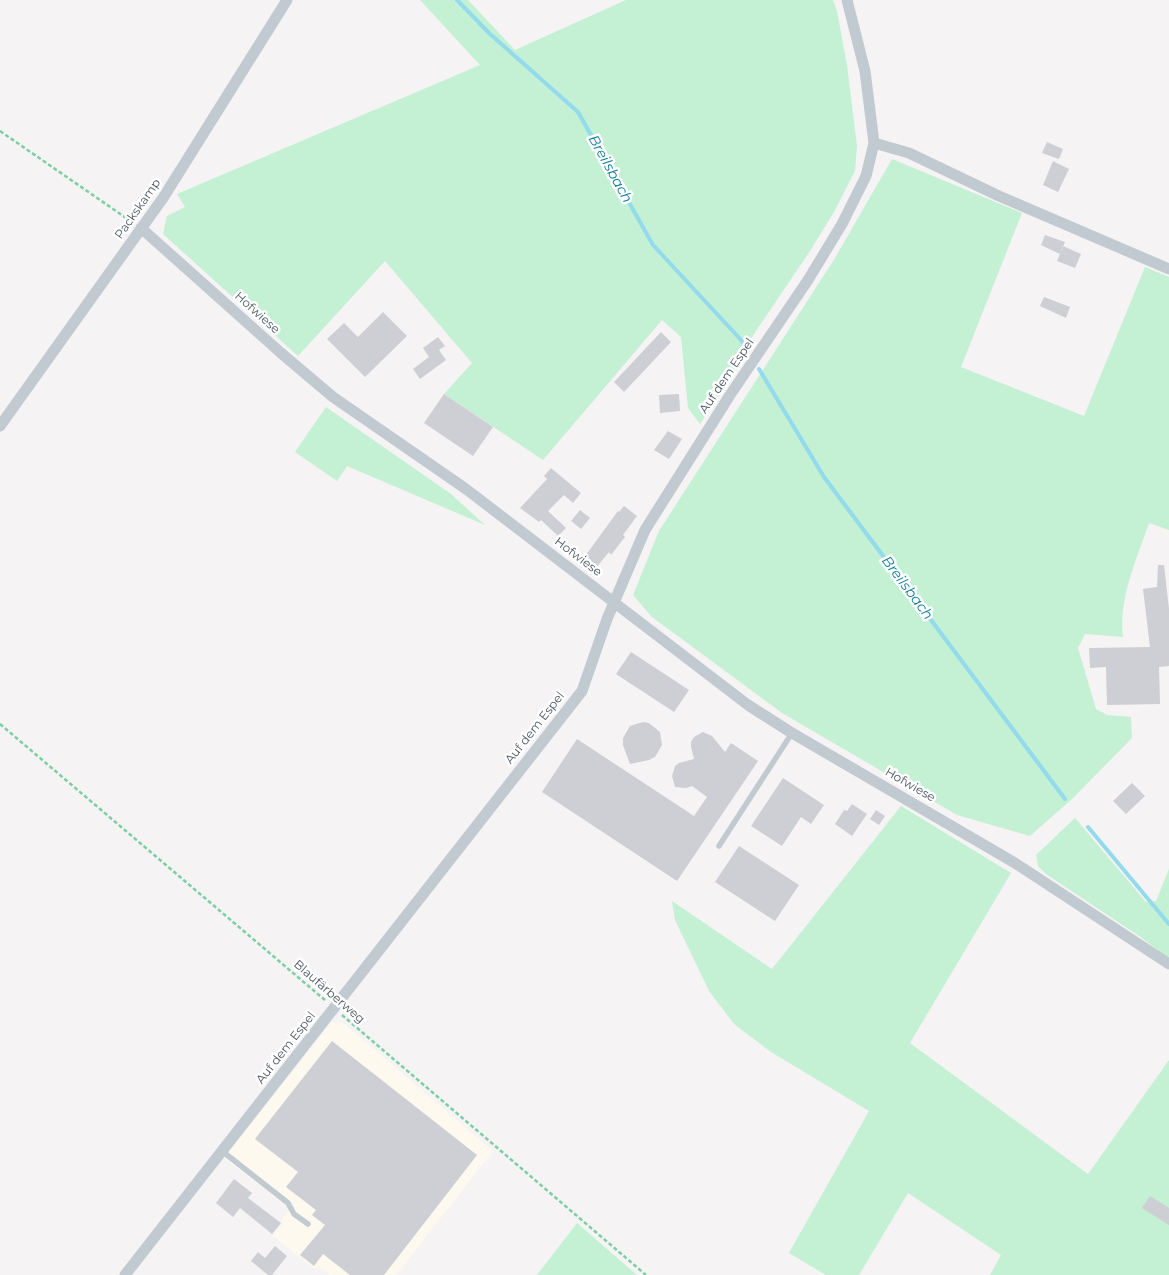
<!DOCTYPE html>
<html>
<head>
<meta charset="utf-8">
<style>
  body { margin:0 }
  canvas { display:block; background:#f5f3f3 }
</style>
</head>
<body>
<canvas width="1169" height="1275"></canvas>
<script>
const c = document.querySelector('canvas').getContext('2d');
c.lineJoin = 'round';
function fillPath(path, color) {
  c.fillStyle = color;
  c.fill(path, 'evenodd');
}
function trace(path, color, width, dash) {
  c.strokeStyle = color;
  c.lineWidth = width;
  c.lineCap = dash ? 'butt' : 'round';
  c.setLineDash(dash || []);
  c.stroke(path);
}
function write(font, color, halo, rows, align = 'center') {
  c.font = font + ' Montserrat,sans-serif';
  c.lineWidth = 5;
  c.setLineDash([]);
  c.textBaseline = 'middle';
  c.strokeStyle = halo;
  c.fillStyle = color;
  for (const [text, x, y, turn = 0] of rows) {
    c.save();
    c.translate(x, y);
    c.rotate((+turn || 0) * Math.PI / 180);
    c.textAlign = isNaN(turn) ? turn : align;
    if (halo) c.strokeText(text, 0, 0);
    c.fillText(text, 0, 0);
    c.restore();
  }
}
const commercial = new Path2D(`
  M342,1022L493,1151L396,1275H330L318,1266L315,1269L273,1236L283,1223L281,1221L290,1209L224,1158L331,1023Z`);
const green = new Path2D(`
  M420,0H468L515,50L626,0H833L837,11L847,65L857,146L855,171L834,212L810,251L752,337L747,355L700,424L688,408L681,337L662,320L543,460L444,394L472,363L385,261L298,356L163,234L167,216L185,207L177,194L480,65Z
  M892,159L1022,213L961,367L1084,416L1145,267L1169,277V530L1149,523C1137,558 1118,599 1123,637L1085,634L1078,648L1096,709L1107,715L1131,717L1132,738L1071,800L1030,836L957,815L782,713L652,617L633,595L659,531L835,258Z
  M326,407L451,494L485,525L347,466L337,481L295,452Z
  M901,806L1011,873L910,1043L1088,1174L1169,1060V1275H990L1001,1255L908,1193L859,1275H826L789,1253L869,1111L771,1052L734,1024L709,991L675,920L672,901L772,969Z
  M1075,818L1146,902L1156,901L1169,869V959L1142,938L1046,874L1038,866L1036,855Z
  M577,1223L637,1275H537Z`);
const stream = new Path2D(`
  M457,0L489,33L578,112L653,245L742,341L748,352
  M759,369L824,477L1065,799
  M1088,827L1169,924`);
const building = new Path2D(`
  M1047,142L1063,149L1059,159L1042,153Z
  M1053,161L1069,169L1058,192L1043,185Z
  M1045,235L1065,242L1060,254L1041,245Z
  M1063,246L1081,254L1075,268L1057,261Z
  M1044,297L1070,307L1066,318L1040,306Z
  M383,312L407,336L365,377L327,339L344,323L358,337Z
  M661,332L671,342L624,392L614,382Z
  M438,337L445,346L439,350L446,360L420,379L413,369L429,357L423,348Z
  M444,394L493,427L473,456L424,423Z
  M679,394L680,411L660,413L659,395Z
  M668,431L682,439L669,459L654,450Z
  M551,468L581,493L573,503L564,495L548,511L566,528L558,536L541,520L539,522L520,508L547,479L544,476Z
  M624,506L637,516L623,535L625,537L611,555L609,552L596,568L583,559L618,511L619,512Z
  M580,510L590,518L581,529L571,521Z
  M1158,565H1164L1169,609V666L1159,667L1160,704L1107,705L1106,667L1090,668L1089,648L1150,647L1143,589L1157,587Z
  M631,652L689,690L674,712L616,674Z
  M643,722L649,723L660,732L662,745L655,757L649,760L630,764L623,745V738L630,726Z
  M703,732L712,736L725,752L731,743L758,761L677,881L542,792L577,739L694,816L707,797L692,786L686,788L675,787L672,776L675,766L679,763L694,759L691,747V742L694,737Z
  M783,778L824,805L811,824L801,817L782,846L751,826Z
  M1132,783L1145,796L1126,814L1113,801Z
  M852,804L867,814L852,836L835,824L844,810L847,811Z
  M876,810L885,816L879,825L870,819Z
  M739,846L799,885L775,921L715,882Z
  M332,1041L477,1155L384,1275H350L323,1254L314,1266L300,1255L325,1225L312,1215L316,1210L286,1187L298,1172L255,1139Z
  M234,1179L252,1193L248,1198L281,1223L272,1234L240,1208L233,1217L216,1203Z
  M1150,1196L1169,1208V1225L1142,1208Z
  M275,1246L287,1256L272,1275H268L251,1261L258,1252L265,1258Z`);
const path = new Path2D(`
  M0,131L132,222
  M0,724L326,1001
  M342,1015L646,1275`);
const lane = new Path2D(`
  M719,846L792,733
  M222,1151L288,1203L294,1214L308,1224`);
const street = new Path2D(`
  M874,143L909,153L999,196L1169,269
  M141,228L281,353L333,397L466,489L748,705L792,733L1015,863L1169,964
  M0,426L163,198L287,0
  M125,1275L582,691L607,619L645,530L730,395L808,280L842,224L866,176L874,143L865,71L847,0`);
const streetNames = [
  ["Packskamp",138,209,-55],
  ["Hofwiese",257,313,42],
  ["Auf dem Espel",727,376,-56],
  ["Hofwiese",578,557,37],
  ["Auf dem Espel",535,728,-52],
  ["Hofwiese",910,785,30],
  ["Blaufärberweg",329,992,41],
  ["Auf dem Espel",286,1048,-52]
];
const waterNames = [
  ["Breilsbach",610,169,61],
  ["Breilsbach",907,588,53]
];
fillPath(commercial, '#fdf9ef');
fillPath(green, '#c4f0d4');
trace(stream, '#92daec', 4);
fillPath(building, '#cdcfd5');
trace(path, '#7ccea4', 2.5, [4, 2.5]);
trace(lane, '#c1cad1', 5.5);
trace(street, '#c1cad1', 11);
write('12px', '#4b5660', '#fff', streetNames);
write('italic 14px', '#0f7d97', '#fff', waterNames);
</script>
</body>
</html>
